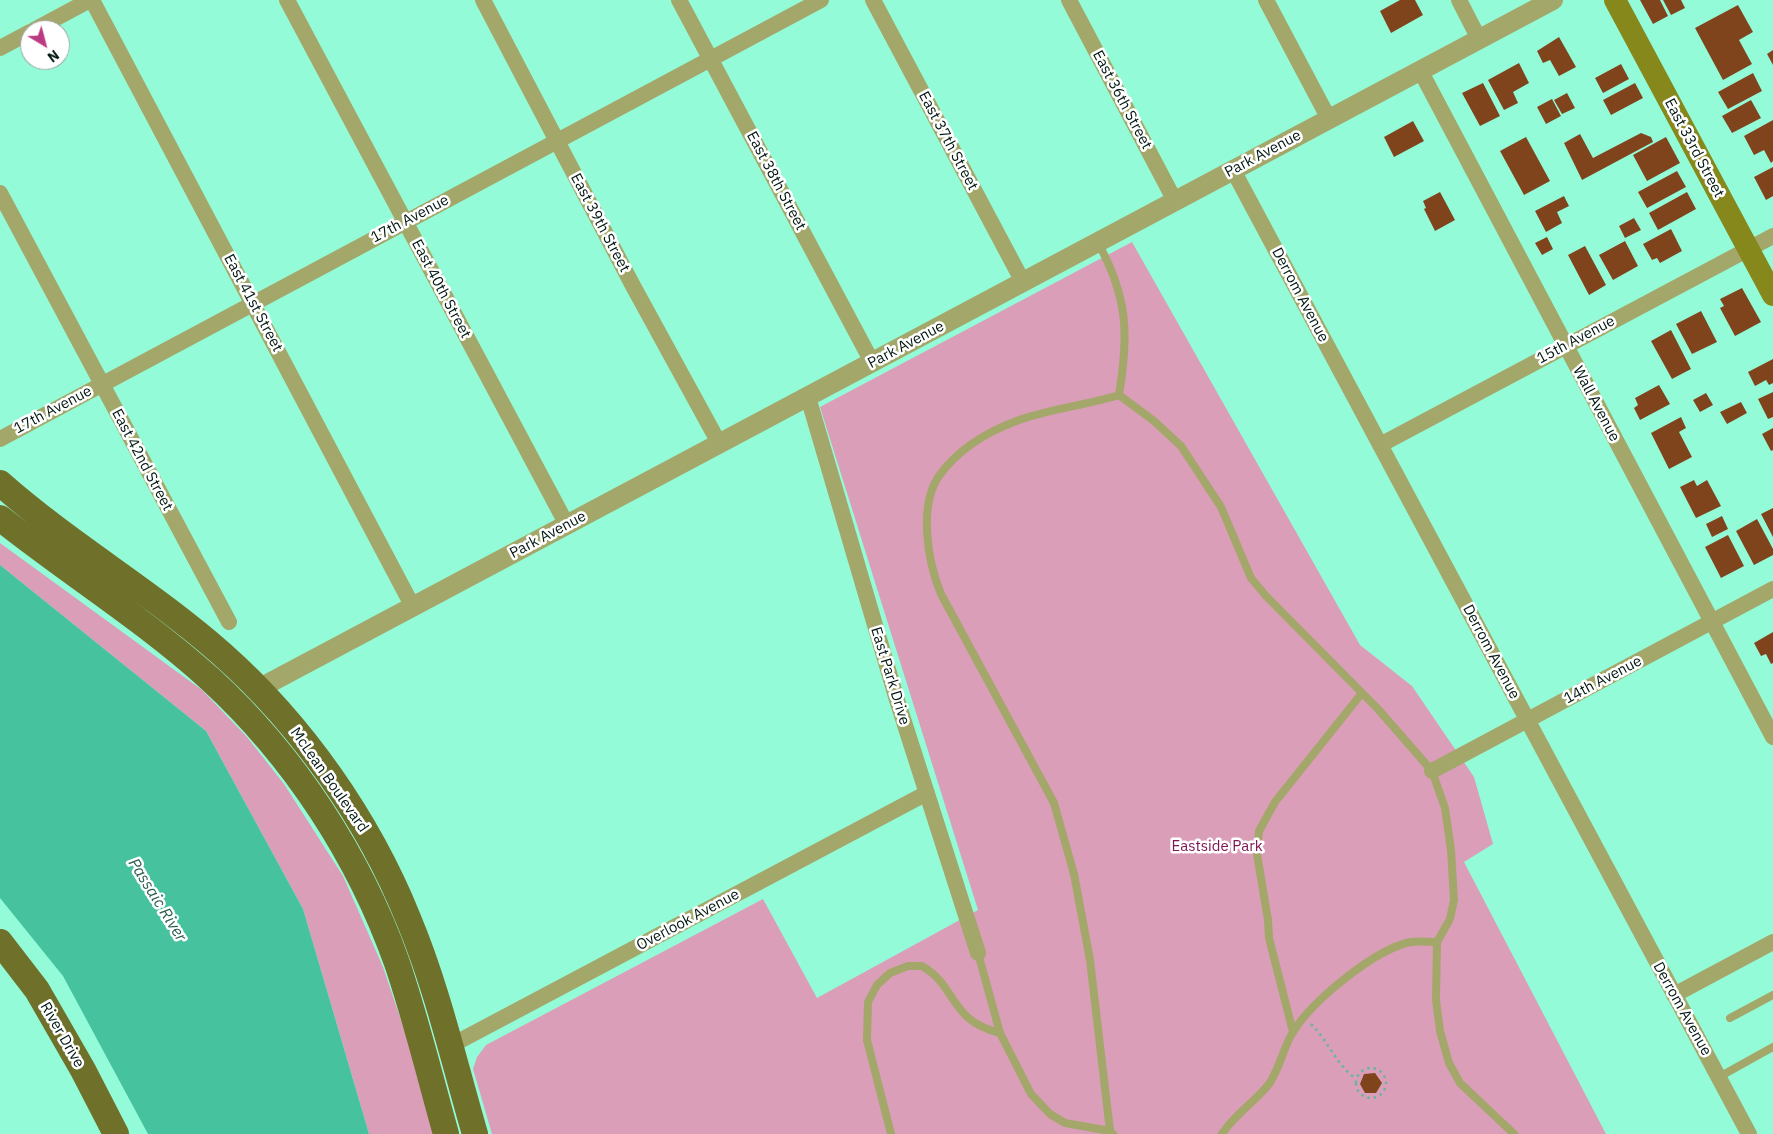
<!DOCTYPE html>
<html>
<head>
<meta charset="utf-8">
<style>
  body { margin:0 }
  #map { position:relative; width:1773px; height:1134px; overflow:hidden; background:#94fbd8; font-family:"IBM Plex Sans",sans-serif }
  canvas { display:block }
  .north { position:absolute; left:20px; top:20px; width:50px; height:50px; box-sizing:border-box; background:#fff; border:1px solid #9aa2a0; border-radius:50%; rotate:143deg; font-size:14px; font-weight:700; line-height:20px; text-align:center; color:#021711 }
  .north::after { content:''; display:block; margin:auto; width:18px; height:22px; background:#bc3a82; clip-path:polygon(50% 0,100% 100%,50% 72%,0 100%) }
</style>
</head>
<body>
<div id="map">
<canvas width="1773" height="1134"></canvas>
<div class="north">N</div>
</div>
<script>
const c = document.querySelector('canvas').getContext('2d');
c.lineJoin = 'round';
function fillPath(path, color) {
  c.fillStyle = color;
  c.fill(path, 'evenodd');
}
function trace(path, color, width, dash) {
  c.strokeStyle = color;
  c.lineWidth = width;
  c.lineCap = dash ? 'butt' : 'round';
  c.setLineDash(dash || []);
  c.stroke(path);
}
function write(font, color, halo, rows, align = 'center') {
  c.font = font + ' "IBM Plex Sans",sans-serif';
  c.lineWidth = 5;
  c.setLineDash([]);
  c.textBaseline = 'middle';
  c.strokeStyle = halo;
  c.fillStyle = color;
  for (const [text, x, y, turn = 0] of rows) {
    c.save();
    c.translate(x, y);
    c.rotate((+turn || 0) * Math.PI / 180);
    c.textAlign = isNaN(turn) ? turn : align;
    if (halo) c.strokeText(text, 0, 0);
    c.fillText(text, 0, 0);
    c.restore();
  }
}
const green = new Path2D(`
  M1132,242L1360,645L1412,686L1474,777L1493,844L1464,862L1606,1134H492L473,1069L477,1057L486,1045L763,899L817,998L978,910L820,407Z
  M0,543L202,690L247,737L284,784L343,876L383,967L426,1094L436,1134H369L303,909L206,731L0,565Z`);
const water = new Path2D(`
  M0,565L206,731L303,909L369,1134H148L63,976L0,898Z`);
const building = new Path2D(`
  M1400,0H1415L1423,15L1391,33L1380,11Z
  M1640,0H1660L1668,16L1653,24Z
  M1663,0H1681L1685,8L1671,15Z
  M1738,5L1753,32L1739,40L1752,64L1723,80L1695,28Z
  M1559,37L1576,67L1559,76L1550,60L1543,63L1537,51Z
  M1773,50V65L1767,54Z
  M1519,63L1529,83L1513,92L1518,103L1504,110L1488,80Z
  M1621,64L1629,79L1603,93L1595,78Z
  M1753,73L1762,91L1728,109L1718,92Z
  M1483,83L1500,116L1480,126L1462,93Z
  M1635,83L1643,98L1611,115L1603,100Z
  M1567,93L1575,108L1562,114L1554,100Z
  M1552,99L1561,116L1546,124L1537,107Z
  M1751,100L1761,118L1732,133L1722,116Z
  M1773,120V161L1771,163L1764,150L1754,155L1744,136Z
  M1413,121L1424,141L1394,157L1384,137Z
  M1641,133L1651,137L1653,142L1582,180L1564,143L1580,134L1593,158Z
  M1526,137L1550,181L1524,195L1500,151Z
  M1666,137L1680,163L1647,181L1633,155Z
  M1773,167V196L1766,200L1754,177Z
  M1677,171L1686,187L1647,208L1638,192Z
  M1440,192L1455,220L1435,231L1424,209L1426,208L1423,201Z
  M1687,192L1696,209L1658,230L1649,213Z
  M1564,196L1569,206L1557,212L1562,223L1546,232L1535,211Z
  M1634,218L1641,230L1625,238L1619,226Z
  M1671,229L1682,251L1660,263L1657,258L1652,260L1643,244Z
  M1547,237L1553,249L1542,255L1535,243Z
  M1625,241L1638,266L1613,280L1599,255Z
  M1585,246L1606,285L1589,295L1568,255Z
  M1742,288L1761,322L1735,336L1720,308L1724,306L1720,299Z
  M1701,311L1717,342L1692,354L1676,324Z
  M1671,330L1691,369L1672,379L1651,341Z
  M1773,359V383L1769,385L1766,380L1755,386L1748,372Z
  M1659,385L1670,404L1640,420L1634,408L1638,405L1635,398Z
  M1773,392V417L1768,419L1758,399Z
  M1706,393L1713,405L1700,412L1693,400Z
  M1741,402L1747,413L1727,424L1720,412Z
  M1681,417L1686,428L1679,432L1692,457L1669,469L1651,433Z
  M1773,428V450L1771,451L1762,434Z
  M1694,480L1697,486L1707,480L1721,506L1696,518L1680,487Z
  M1773,508V537L1761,514Z
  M1722,516L1728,529L1712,537L1706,524Z
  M1757,519L1773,549V555L1754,565L1736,531Z
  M1728,535L1744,566L1721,578L1705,547Z
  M1773,632V663L1771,664L1766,654L1761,656L1754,643Z
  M1375,1073L1382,1083L1376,1093H1365L1360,1084L1364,1074Z`);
const path = new Path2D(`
  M1311,1024C1329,1042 1335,1063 1356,1079
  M1356 1083a15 15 0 1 1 30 0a15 15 0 1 1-30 0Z`);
const service = new Path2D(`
  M1098,243C1128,297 1129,335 1119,395
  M1119,395L1154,421L1181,446L1221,507L1251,578L1266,596L1378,709L1432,771L1445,808L1451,850L1454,900L1450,919L1437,942L1436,1000L1440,1031L1449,1063L1460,1083L1514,1134
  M978,953L1000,1033L1031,1094L1050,1114L1065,1123L1110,1131
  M1730,1018L1773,995
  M1293,1032L1269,938L1268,920L1257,854L1259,831L1275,802L1362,693
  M1719,1077L1773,1047
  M891,1134L867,1040L868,1002L877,985L890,973L908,966H922C958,987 949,1021 1000,1033
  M1113,1134L1110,1131L1090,960L1074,874L1054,803L941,594C928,563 918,506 939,476C958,449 989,431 1019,420C1051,409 1086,405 1119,395
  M1222,1134C1234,1115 1255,1102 1269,1084C1280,1068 1283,1048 1293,1032C1312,1001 1374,950 1410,942C1418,941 1428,942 1437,942`);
const minor = new Path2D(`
  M92,0L413,607
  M287,0L567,525
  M483,0L632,284L719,443
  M679,0L872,362
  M873,0L1023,282
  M1069,0L1175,201
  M1266,0L1329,119
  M1459,0L1479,39
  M34,30L90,0
  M0,48L30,32
  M1420,70L1773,737
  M1233,170L1749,1134
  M0,193L229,622
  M808,397L897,700L978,953
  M0,439L821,0
  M1380,445L1773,236
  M1432,771L1773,589
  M1674,995L1773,942
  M450,1046L927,793`);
const tertiary = new Path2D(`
  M258,689L1553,0`);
const secondary = new Path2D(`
  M1615,0L1773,295`);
const primary = new Path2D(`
  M0,483C70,545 152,592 222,654C302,725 368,819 408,918C437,987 454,1062 475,1134
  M0,518C69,573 145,620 210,679C294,756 359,856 397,963C416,1019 430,1077 446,1134
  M0,942L37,990L83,1070L116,1134`);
const streetNames = [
  ["East 36th Street",1122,100,62],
  ["East 37th Street",948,141,62],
  ["East 33rd Street",1694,148,62],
  ["Park Avenue",1263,154,-28],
  ["East 38th Street",776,181,62],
  ["17th Avenue",410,219,-28],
  ["East 39th Street",600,223,62],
  ["East 40th Street",441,289,62],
  ["Derrom Avenue",1300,295,62],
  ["East 41st Street",253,303,62],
  ["15th Avenue",1576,340,-28],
  ["Park Avenue",906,345,-28],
  ["Wall Avenue",1596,404,62],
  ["17th Avenue",53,410,-28],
  ["East 42nd Street",142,460,62],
  ["Park Avenue",548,535,-28],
  ["Derrom Avenue",1491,652,62],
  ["East Park Drive",890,676,73],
  ["14th Avenue",1603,680,-28],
  ["McLean Boulevard",329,780,55],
  ["Overlook Avenue",688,920,-28],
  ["Derrom Avenue",1682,1009,61],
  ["River Drive",62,1035,60]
];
const parkNames = [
  ["Eastside Park",1217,847]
];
const waterNames = [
  ["Passaic River",157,900,58]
];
fillPath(green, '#da9eb9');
fillPath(water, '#46c29f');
fillPath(building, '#80441d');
trace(path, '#68b69b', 2.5, [2.5, 4]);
trace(service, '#a4a76a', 8);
trace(minor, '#a4a76a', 16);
trace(tertiary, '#a4a76a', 20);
trace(secondary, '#87881c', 22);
trace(primary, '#6f702a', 26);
write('15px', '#021711', '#fff', streetNames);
write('15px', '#801554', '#fff', parkNames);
write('italic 16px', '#2c5e4e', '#fff', waterNames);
</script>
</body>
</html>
